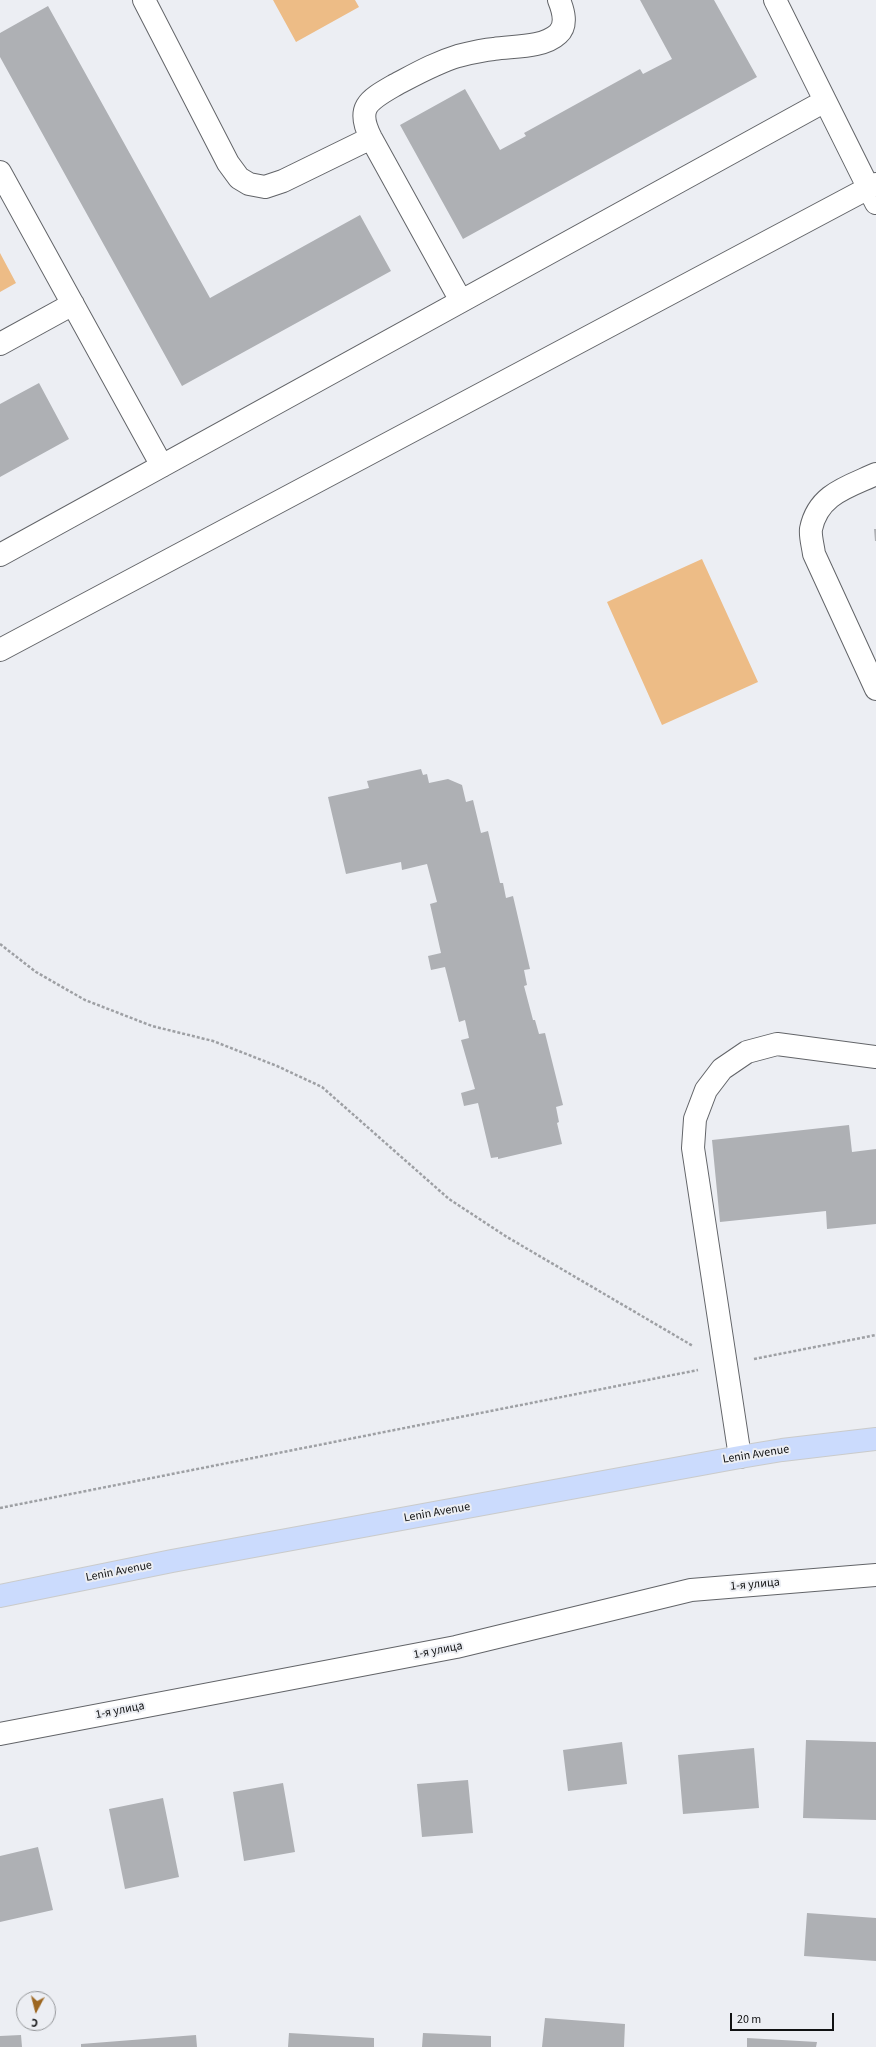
<!DOCTYPE html>
<html>
<head>
<meta charset="utf-8">
<style>
  body { margin:0 }
  #map { position:relative; width:876px; height:2047px; overflow:hidden; background:#eceef3; font-family:"Source Sans 3",sans-serif }
  canvas { display:block }
  .north { position:absolute; left:16px; top:1991px; width:40px; height:40px; box-sizing:border-box; background:#eceef3; border:1px solid #949699; border-radius:50%; rotate:187deg; font-size:11px; font-weight:700; line-height:16px; text-align:center; color:#101112 }
  .north::after { content:''; display:block; margin:auto; width:14px; height:18px; background:#9d6721; clip-path:polygon(50% 0,100% 100%,50% 72%,0 100%) }
  .scale { position:absolute; left:730px; top:2013px; width:104px; height:18px; box-sizing:border-box; border:2px solid #101112; border-top:0; padding-left:5px; font-size:12px; line-height:14px; white-space:nowrap; color:#101112; -webkit-text-stroke:3px #eceef3; paint-order:stroke }
</style>
</head>
<body>
<div id="map">
<canvas width="876" height="2047"></canvas>
<div class="north">С</div>
<div class="scale">20 m</div>
</div>
<script>
const c = document.querySelector('canvas').getContext('2d');
c.lineJoin = 'round';
function fillPath(path, color) {
  c.fillStyle = color;
  c.fill(path, 'evenodd');
}
function trace(path, color, width, dash) {
  c.strokeStyle = color;
  c.lineWidth = width;
  c.lineCap = dash ? 'butt' : 'round';
  c.setLineDash(dash || []);
  c.stroke(path);
}
function write(font, color, halo, rows, align = 'center') {
  c.font = font + ' "Source Sans 3",sans-serif';
  c.lineWidth = 4;
  c.setLineDash([]);
  c.textBaseline = 'middle';
  c.strokeStyle = halo;
  c.fillStyle = color;
  for (const [text, x, y, turn = 0] of rows) {
    c.save();
    c.translate(x, y);
    c.rotate((+turn || 0) * Math.PI / 180);
    c.textAlign = isNaN(turn) ? turn : align;
    if (halo) c.strokeText(text, 0, 0);
    c.fillText(text, 0, 0);
    c.restore();
  }
}
const green = new Path2D(`
  M273,0H355L359,7L296,42Z
  M0,253L16,283L0,292Z
  M702,559L758,682L662,725L607,602Z`);
const building = new Path2D(`
  M640,0H714L757,77L463,239L400,125L465,89L500,150L526,136L524,133L640,69L643,74L672,59Z
  M48,6L210,298L360,215L391,271L182,386L0,57V33Z
  M39,383L69,439L0,477V404Z
  M874,529H876V541H875Z
  M421,769L423,775L427,774L429,783L448,779L462,785L466,802L473,800L481,833L488,831L500,883H503L506,898L513,896L530,969L524,970L527,985L524,986L533,1020H535L539,1034L545,1033L563,1105L556,1107L559,1122L557,1123L562,1144L498,1159V1157L491,1158L478,1103L464,1106L461,1093L475,1089L461,1040L469,1038L465,1020L459,1022L445,967L431,970L428,956L441,953L430,904L437,902L427,864L402,870L401,862L346,874L328,797L369,788L367,781Z
  M849,1125L852,1152L876,1149V1224L827,1229L826,1211L720,1222L712,1140Z
  M806,1740L876,1742V1820L803,1818Z
  M622,1742L627,1784L568,1791L563,1750Z
  M754,1748L759,1808L683,1814L678,1755Z
  M468,1780L473,1833L422,1837L417,1784Z
  M283,1783L295,1852L244,1861L233,1792Z
  M163,1798L179,1877L125,1889L109,1809Z
  M38,1847L53,1910L0,1922V1856Z
  M807,1913L876,1918V1961L804,1956Z
  M545,2018L625,2024L624,2047H542Z
  M289,2033L374,2038V2047H288Z
  M423,2033L491,2036V2047H422Z
  M21,2035L22,2047H0V2036Z
  M196,2035L197,2047H81V2044Z
  M747,2038L817,2042L816,2047H747Z`);
const path = new Path2D(`
  M0,944L36,972L85,1000L152,1026L213,1041L277,1066L322,1087L449,1199L507,1237L693,1346
  M754,1359L876,1335
  M0,1508L698,1370`);
const minor = new Path2D(`
  M144,0L228,163L239,178L249,184L265,187L283,181L371,138
  M775,0L876,203
  M0,172L162,466
  M461,301L371,138C355,107 369,100 395,85C416,74 435,63 458,56C470,53 482,50 494,49C513,46 543,48 558,34C568,25 563,10 559,0
  M0,344L73,304
  M876,474C848,487 818,494 811,529C810,536 813,546 814,554L876,689
  M0,555L825,101
  M0,650L876,184
  M740,1457L693,1148L695,1119L706,1090L722,1069L747,1052L777,1044L876,1057
  M0,1734L456,1647L691,1590L876,1575`);
const major = new Path2D(`
  M0,1596L172,1561L740,1457L782,1450L876,1439`);
const streetNames = [
  ["Lenin Avenue",756,1455,-9],
  ["Lenin Avenue",437,1513,-10],
  ["Lenin Avenue",119,1572,-11],
  ["1-я улица",755,1585,-5],
  ["1-я улица",438,1651,-11],
  ["1-я улица",120,1711,-11]
];
fillPath(green, '#edbc86');
fillPath(building, '#aeb0b4');
trace(minor, '#626468', 24);
trace(major, '#cacbcb', 24);
trace(path, '#9ea0a4', 2.5, [3, 2]);
trace(minor, '#fff', 22);
trace(major, '#cbdbfd', 22);
write('12px', '#101112', '#eceef3', streetNames);
</script>
</body>
</html>
